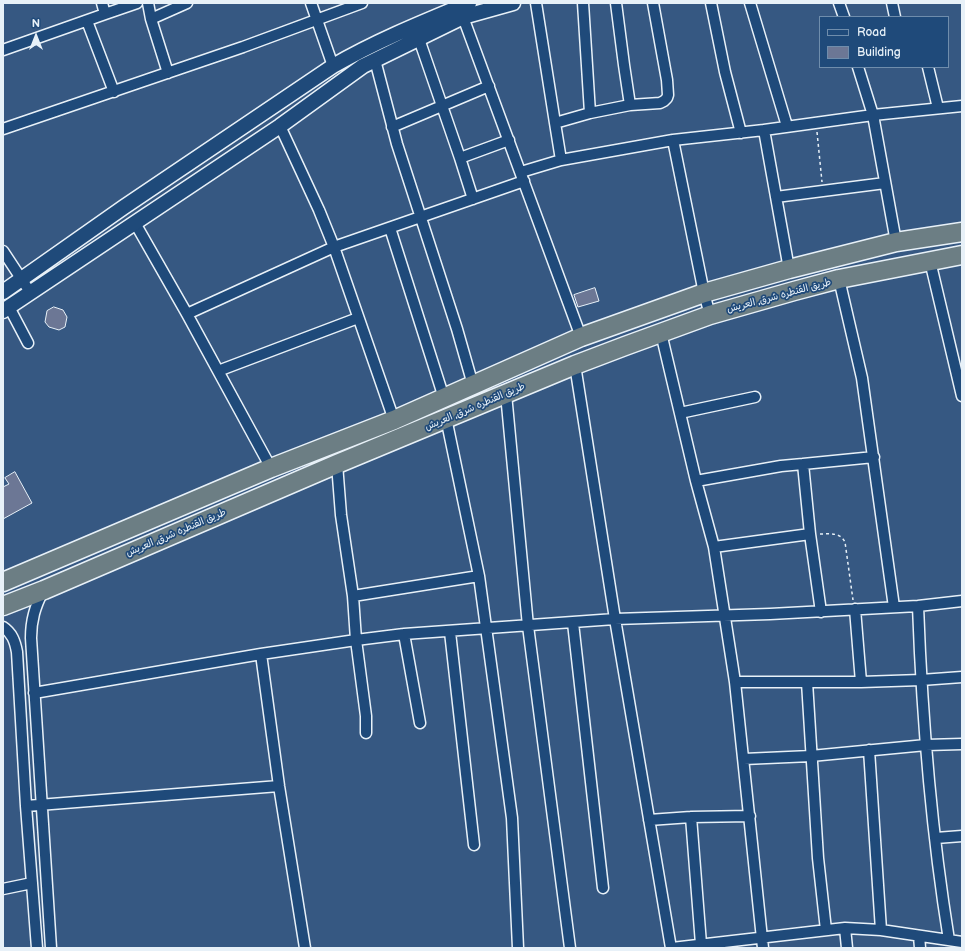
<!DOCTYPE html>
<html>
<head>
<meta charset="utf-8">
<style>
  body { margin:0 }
  #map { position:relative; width:965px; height:951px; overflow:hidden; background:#365882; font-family:"Balsamiq Sans",sans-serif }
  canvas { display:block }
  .frame { position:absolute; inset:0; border:4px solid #e8f1f8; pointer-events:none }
  .legend { position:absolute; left:819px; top:16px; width:130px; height:52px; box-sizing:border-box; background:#1f4a7a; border:1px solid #6f8dac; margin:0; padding:5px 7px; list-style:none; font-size:12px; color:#e8f1f8 }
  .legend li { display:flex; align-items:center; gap:8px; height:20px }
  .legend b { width:20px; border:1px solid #6f8dac }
  .north { position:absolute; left:16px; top:16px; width:40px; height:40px; -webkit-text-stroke:3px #1f4a7a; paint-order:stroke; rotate:0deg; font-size:11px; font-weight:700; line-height:16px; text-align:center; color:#e8f1f8 }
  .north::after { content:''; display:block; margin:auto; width:14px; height:18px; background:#e8f1f8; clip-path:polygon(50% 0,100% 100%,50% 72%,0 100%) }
</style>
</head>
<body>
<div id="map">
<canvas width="965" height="951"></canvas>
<div class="frame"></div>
<ul class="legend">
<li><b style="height:5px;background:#1f4a7a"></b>Road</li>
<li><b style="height:11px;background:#6c7795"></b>Building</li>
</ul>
<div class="north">N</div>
</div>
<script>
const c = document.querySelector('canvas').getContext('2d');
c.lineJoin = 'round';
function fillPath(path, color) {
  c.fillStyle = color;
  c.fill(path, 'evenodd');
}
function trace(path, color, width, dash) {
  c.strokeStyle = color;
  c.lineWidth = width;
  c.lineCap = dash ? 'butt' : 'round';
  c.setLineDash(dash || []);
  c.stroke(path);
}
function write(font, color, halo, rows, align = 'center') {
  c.font = font + ' "Balsamiq Sans","Playpen Sans Arabic",sans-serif';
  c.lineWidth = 3.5;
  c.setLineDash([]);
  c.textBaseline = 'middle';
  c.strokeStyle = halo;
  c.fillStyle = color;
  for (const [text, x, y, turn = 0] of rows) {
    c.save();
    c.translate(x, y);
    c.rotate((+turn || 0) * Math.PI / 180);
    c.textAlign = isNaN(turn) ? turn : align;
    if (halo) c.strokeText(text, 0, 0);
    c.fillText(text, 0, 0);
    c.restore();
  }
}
const building = new Path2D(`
  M595,288L599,301L578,307L574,295Z
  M54,307L63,310L67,317L65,327L59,330L49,327L45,322L47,311Z
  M15,472L32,503L3,519V487L9,484L5,478Z`);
const path = new Path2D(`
  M817,132L822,182
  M820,534C830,534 840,532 845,542L853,600`);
const street = new Path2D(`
  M148,3L151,19L168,73
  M311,3L333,66
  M536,3L555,123
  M616,3L624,65L630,105
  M711,3L725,72L741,133
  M750,3L787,126
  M839,3L844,17
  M892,3L895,17
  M105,14L137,3
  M463,17L581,337
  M151,19L187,3
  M87,21L114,92
  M419,39L460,158L509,140
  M3,50L105,14L102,3
  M375,60L397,144L457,329L473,385
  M858,67L873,115L896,242
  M928,67L938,108
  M590,113L630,105L660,103L664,101L667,98L668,95L667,80L653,3
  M280,126L319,210L334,247L394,420
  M392,127L489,86
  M3,129L243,47L362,3
  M764,130L789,269
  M673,140L704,293L710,315
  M460,158L473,199
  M561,160L555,123L590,113L583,3
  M521,172L561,160L673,140L764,130L873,115L962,106
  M776,197L885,183
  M135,223L187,314L271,468
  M390,228L444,398
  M3,251L30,292
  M930,261L962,396
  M839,279L862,378L894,607
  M9,307L28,343
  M187,314L334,247L524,181
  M661,333L696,481L714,547L735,682L763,948
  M575,365L615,619L671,948
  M218,371L358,318
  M506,394L528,626L570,948
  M680,413L755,397
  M446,418L479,576L512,818L518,948
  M337,464L341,515L353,596L356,640L366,716V733
  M803,464L874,457
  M696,481L781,466L803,464L810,534L821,612
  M714,547L810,534
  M43,591C35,607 31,620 31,638L51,948
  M353,596L479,576
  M918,606C922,717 931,829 949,940
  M573,623L603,888
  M3,627C12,633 15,641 17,652L26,806L37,948
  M450,632L474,845
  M404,634L420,723
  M261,654L279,786L305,948
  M735,682H861L855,609
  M807,682L818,858L826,930
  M861,682L921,680L962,677
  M34,693L261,654L356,640L404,634L615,619L770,614L918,606L962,601
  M869,750L881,930
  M744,759L811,756L926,745L962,744
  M26,806L279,786
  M691,817L701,944
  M649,820L691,817L750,816
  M936,838L962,836
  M3,889L32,883
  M845,928L847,948
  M919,936L920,948
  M672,948L845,928L881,930L962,942`);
const secondary = new Path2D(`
  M3,292L124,207L333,66C376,41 423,22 469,3
  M3,311L280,126L363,66L463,17L513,3`);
const highway = new Path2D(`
  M3,582L271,468L394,420L581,337L704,293L789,269L896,242L962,232
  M3,606L44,590L337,464L575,365L625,346L710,315L794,291L839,279L962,255`);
const streetNames = [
  ["طريق القنطره شرق, العريش",779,296,-15],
  ["طريق القنطره شرق, العريش",475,407,-23],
  ["طريق القنطره شرق, العريش",176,533,-23]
];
fillPath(building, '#6c7795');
trace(building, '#e8f1f8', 1);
trace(street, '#e8f1f8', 13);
trace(secondary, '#e8f1f8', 17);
trace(highway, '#e8f1f8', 21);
trace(path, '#e8f1f8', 1.5, [3, 3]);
trace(street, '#1f4a7a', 10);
trace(secondary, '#1f4a7a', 14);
trace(highway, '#6c7e84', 18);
write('10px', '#e8f1f8', '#1f4a7a', streetNames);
</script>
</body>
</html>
